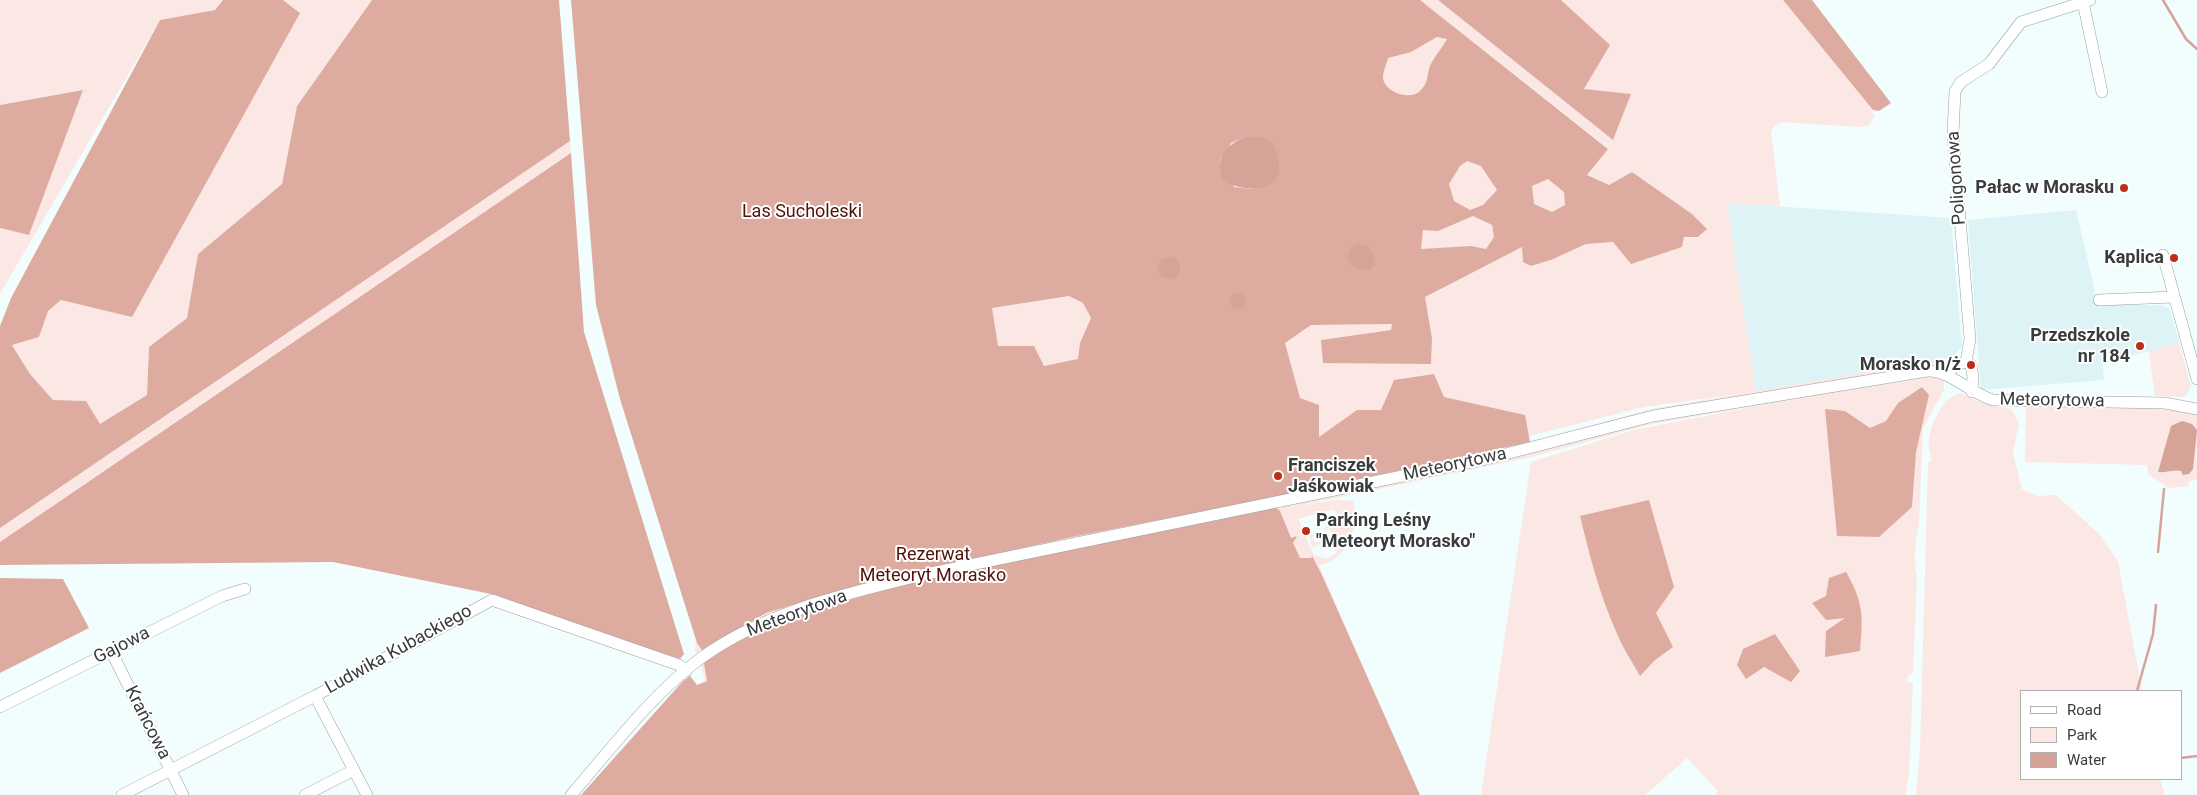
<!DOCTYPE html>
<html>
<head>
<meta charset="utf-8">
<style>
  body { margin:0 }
  #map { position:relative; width:2197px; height:795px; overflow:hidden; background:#f2fdfe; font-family:Roboto,sans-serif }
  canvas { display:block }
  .legend { position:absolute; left:2020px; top:690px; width:162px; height:90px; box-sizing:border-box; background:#fff; border:1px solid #afb1b1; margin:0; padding:6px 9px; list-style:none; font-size:15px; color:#383c3c }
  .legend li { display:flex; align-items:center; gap:10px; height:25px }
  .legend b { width:25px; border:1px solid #afb1b1 }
</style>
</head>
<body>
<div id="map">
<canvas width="2197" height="795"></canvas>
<ul class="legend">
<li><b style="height:6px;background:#fff"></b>Road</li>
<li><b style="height:14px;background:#fbe8e4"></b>Park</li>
<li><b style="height:14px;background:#d6a398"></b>Water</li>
</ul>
</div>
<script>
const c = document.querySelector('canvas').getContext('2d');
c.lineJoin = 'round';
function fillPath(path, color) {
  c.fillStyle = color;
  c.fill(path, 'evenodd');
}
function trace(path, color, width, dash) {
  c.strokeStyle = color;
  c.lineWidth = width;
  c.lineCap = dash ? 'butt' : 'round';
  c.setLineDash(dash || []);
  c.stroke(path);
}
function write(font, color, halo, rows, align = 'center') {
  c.font = font + ' Roboto,sans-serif';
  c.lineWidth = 4;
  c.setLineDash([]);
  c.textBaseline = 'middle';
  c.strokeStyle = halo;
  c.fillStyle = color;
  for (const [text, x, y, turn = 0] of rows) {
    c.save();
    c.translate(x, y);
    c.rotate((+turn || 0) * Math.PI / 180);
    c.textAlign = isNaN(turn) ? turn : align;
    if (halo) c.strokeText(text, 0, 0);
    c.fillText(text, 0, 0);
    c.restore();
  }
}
const built = new Path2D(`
  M1727,203L1951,218L1962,347L1952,357L1756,391Z
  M2076,210L2098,305H2163L2170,310L2191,387L2186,396H2155L2149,351L2130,356L2102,358L2104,380L1981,390L1968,220Z`);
const green = new Path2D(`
  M0,0H223L215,10L160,20L0,294V228L29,235L83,90L0,105Z
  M283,0H372L297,106L282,184L198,254L187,318L149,347L147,395L100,425L86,401L53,400L30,374L12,344L39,337L48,311L61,300L300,12Z
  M748,0L1411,52L1437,37L1447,39L1430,67L1602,220L1531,266L1551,260L1586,244L1698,237L1692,214L1632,172L1609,185L1587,175L1608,148L1420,0H1438L1613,140L1584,89L1609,45L1561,0H1783L1873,110L1871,112L1875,116L1868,126L1858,127L1783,122L1774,126L1771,132L1780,206L1727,204L1756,391L1945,358L1932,377H1936L1944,381V390L1923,428L1919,525C1915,542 1913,559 1917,576L1913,673L1908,676L1907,682L1913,683L1909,774L1905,795H1715L1718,791L1687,758L1645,795H1481L1531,462L1634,430L1773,403L1652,424L1531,457L1293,507L1335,500L1354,501C1354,508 1356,517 1354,524C1352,544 1337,563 1319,565L1419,795H731L701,664L695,650L725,307ZM1472,271L1425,297L1432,338L1321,340L1391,330L1392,324L1311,325L1285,343L1300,399L1319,438L1357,410H1381L1394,380L1434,374L1443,397L1525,415L1529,436L1644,407L1744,393L1652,409L1530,442L1300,491L1293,507L1227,331ZM1075,287L1078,301L1069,296L992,308ZM1335,509L1337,525H1328L1322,531L1328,528L1333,533L1330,539H1338L1339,544L1331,546V548L1337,550L1336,553L1326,559L1314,555L1305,535H1309L1312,547L1317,546L1321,542H1314V539L1311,538L1314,535L1304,532L1298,519Z
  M570,141L571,153L0,542V528Z
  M2179,342L2191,387L2183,397L2155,396L2149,352Z
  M1961,393L1984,404L2012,409L2019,424L2013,453L2022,489L2037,496L2056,495L2099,534L2118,561L2142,691H2021V779H2160L2165,795H1916L1920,750L1928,463L1931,461C1932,456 1930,454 1929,449C1926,431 1942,396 1961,393Z
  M2026,405L2156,407L2194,412L2197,415V479L2188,482L2189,486L2168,488L2148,474L2147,465L2025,462Z`);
const forest = new Path2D(`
  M223,0H283L300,13L132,317L61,300L48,311L39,337L12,345L30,374L53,400L86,401L100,424L147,395L149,347L187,318L198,254L282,184L297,106L372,0H559L570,141L0,528V326L11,298L160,20L215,10Z
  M571,0H1420L1608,149L1587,175L1609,185L1632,172L1692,214L1707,229L1698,237H1684L1682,247L1631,264L1613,242L1586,244L1551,260L1531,266L1523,262L1522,247L1425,297L1432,338L1431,364L1323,363L1321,340L1391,330L1392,324L1311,325L1285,343L1300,398L1319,405V437L1357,410H1381L1394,380L1434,374L1444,397L1525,415L1530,442L1281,496L1072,537L868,582L766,613L702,650L697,643L620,399L596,305ZM1437,37L1447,39C1442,48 1434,57 1430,66C1426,76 1430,81 1420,91C1410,101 1383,92 1383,77C1383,71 1387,63 1388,58L1411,52ZM1245,137L1268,186L1250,189L1234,187L1220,160L1231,143ZM1467,161L1481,166L1497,190L1483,205L1470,210L1454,201L1449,184L1460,166ZM1548,179L1564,192L1565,205L1552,212L1534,204L1532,186ZM1473,216L1492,225L1494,237L1486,249L1471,246L1421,249L1423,230L1438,231ZM1069,296L1083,303L1091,318L1080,343L1078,359L1044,366L1034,346H998L992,308Z
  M1438,0H1561L1610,45L1584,89L1631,94L1613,140Z
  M1783,0H1812L1891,103L1879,111L1873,110Z
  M83,90L29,235L0,228V105Z
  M571,153L584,332L684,654L680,659L611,637L496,595L333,562L0,565V542Z
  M1922,387L1929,395L1916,452L1912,507L1879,537L1837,536L1825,409L1845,411L1870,428L1886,421L1898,403Z
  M1649,500L1674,587L1656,613L1673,647L1655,660L1640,676C1633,663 1624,650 1618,636C1600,597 1590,557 1580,516Z
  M1275,507L1280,511L1291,538L1297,536L1293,543L1300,558H1311L1312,556L1321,573L1420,795H581L683,681L690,676L697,685L707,681L704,663L706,660L739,640L775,623L863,596L912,583Z
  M1846,572C1864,603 1863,617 1860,651L1825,657L1826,631L1845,618L1826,620L1812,603L1826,596L1829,578Z
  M0,578L63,579L89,628L0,673Z
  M1775,634L1800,671L1791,682L1764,667L1746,679L1737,665L1743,649Z`);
const water = new Path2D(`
  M1245,137H1262L1274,145C1277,152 1280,161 1279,169C1277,196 1239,190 1223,181C1215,158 1224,146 1245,137Z
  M1357,244L1367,245L1372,251L1375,264L1371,270C1362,271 1350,267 1347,259L1350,249Z
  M1158 268a11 11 0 1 1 22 0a11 11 0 1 1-22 0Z
  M1230 301a8 8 0 1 1 16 0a8 8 0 1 1-16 0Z
  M2182,421L2192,424L2197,430L2193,469L2189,474L2183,475L2181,471C2175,469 2166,473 2158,472L2171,426Z`);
const stream = new Path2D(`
  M2163,0L2186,39L2197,49
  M2158,552L2164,489
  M2137,691L2153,634L2156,605
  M2181,758L2197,756`);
const minor = new Path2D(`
  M2083,2L2102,92
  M2163,255L2197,379
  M2099,300L2174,297
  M1966,362L1970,339L1953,134L1955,91L1961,82L1989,64L2021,22L2090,0
  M1947,375L1955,365L1966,362L1971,365L1973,376L1972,392
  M111,651L183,795
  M315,696L367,795
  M0,707L222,596L245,589
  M122,795L315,696L492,600L679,665L686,671
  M305,795L354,770
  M571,795C611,749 652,694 701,658C767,610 853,592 931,573L1490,458L1653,416L1927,371C1948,369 1971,394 1993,400L2165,403L2197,409`);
const markers = [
  [2124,188,5,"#bb2f18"],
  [2174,258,5,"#bb2f18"],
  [2140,346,5,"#bb2f18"],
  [1971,365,5,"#bb2f18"],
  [1278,476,5,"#bb2f18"],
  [1306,531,5,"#bb2f18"]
];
const streetNames = [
  ["Poligonowa",1957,178,-94],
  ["Meteorytowa",2052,401,1],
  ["Meteorytowa",1455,465,-12],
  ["Meteorytowa",797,614,-20],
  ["Gajowa",122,646,-27],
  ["Ludwika Kubackiego",399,650,-29],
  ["Krańcowa",147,723,63]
];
const poiNames = [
  ["Pałac w Morasku",2114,188],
  ["Kaplica",2164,258],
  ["Przedszkole",2130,336],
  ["nr 184",2130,357],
  ["Morasko n/ż",1961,365],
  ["Franciszek",1288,466,"left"],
  ["Jaśkowiak",1288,487,"left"],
  ["Parking Leśny",1316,521,"left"],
  ["\"Meteoryt Morasko\"",1316,542,"left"]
];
const parkNames = [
  ["Las Sucholeski",802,212],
  ["Rezerwat",933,555],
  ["Meteoryt Morasko",933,576]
];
fillPath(built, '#def3f5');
fillPath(green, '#fbe8e4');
fillPath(forest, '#deaba0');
fillPath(water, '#d6a398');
trace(stream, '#d6a398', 2.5);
trace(minor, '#959fa0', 12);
trace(minor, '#fff', 11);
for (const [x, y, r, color] of markers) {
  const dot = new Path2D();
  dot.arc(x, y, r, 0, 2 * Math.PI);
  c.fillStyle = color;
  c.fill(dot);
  trace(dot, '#fff', 2);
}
write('18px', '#383c3c', '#fff', streetNames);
write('bold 18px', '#383c3c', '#fff', poiNames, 'right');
write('18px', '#501209', '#fff', parkNames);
</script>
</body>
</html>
